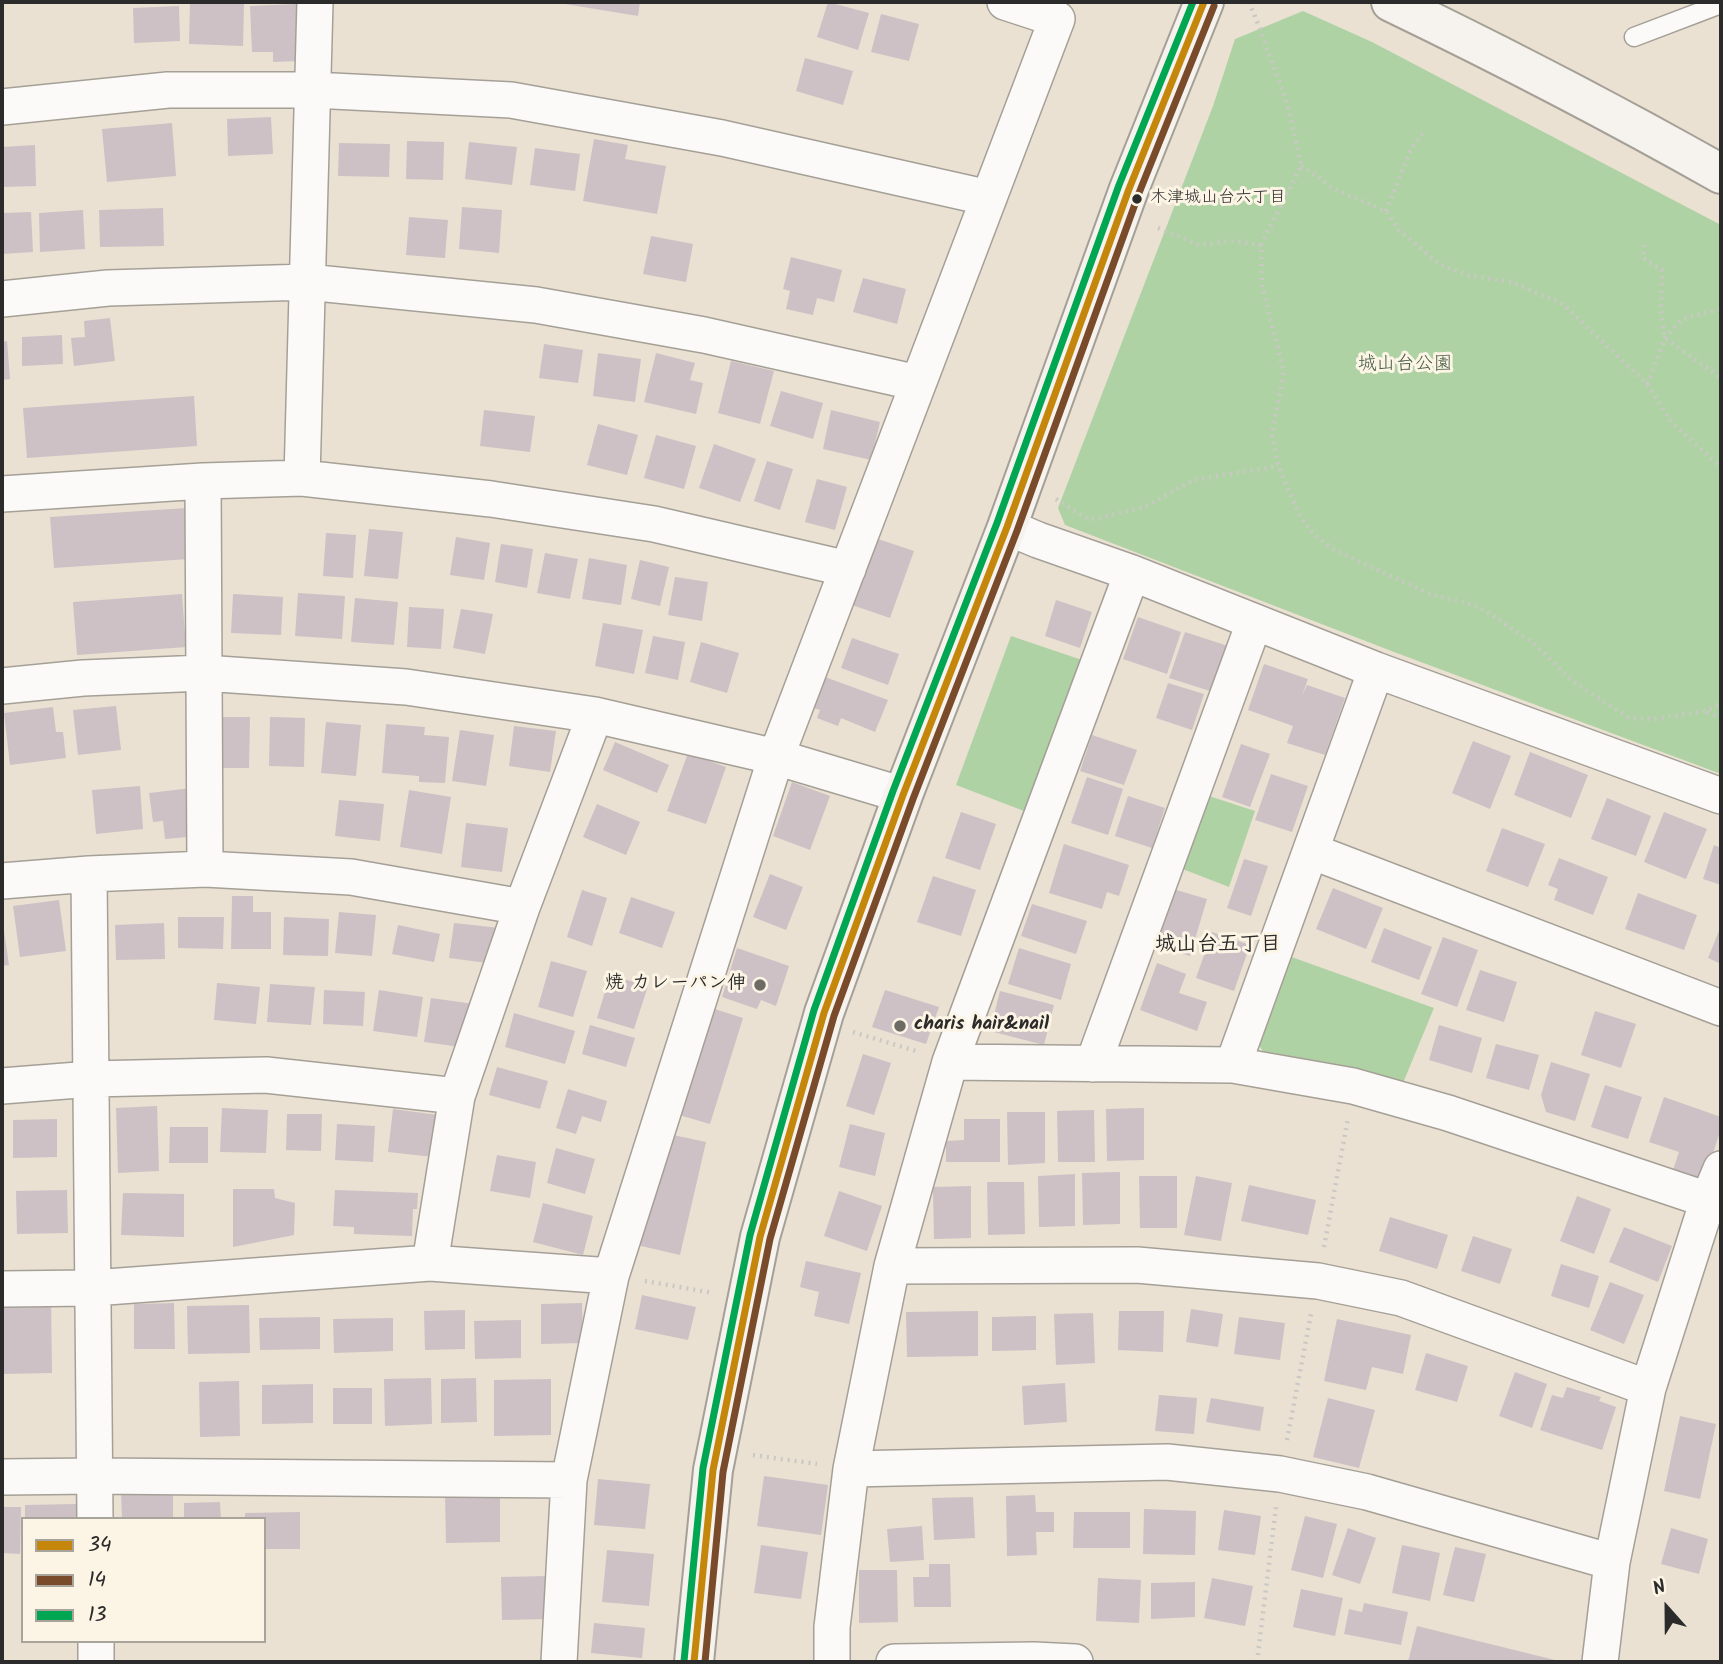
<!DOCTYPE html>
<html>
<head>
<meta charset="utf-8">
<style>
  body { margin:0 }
  #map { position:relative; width:1723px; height:1664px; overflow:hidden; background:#eae1d2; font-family:Kalam,sans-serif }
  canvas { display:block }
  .frame { position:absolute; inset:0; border:4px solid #2b2b2b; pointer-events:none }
  .legend { position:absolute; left:21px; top:1517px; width:245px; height:126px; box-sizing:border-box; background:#fcf5e5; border:2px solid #a8a49b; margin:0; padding:9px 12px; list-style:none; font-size:21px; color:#2b2b2b }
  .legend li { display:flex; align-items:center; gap:14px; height:35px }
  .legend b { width:35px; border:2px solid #a8a49b }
  .north { position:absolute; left:1632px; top:1573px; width:70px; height:70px; -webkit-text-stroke:5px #fcf5e5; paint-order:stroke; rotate:339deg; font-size:19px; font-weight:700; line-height:28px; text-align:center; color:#2b2b2b }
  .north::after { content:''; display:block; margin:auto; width:24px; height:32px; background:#2b2b2b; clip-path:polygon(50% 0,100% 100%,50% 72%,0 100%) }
</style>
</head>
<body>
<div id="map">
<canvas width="1723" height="1664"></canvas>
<div class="frame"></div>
<ul class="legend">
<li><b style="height:9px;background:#c4870b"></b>34</li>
<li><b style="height:9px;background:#7a4b2a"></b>14</li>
<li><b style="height:9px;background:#00a651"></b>13</li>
</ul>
<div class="north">N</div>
</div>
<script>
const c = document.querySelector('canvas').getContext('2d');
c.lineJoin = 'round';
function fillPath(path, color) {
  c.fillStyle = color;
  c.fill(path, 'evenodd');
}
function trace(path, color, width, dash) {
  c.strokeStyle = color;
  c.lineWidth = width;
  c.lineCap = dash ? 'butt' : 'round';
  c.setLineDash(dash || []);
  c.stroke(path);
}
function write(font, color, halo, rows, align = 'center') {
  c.font = font + ' Kalam,"Klee One",sans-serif';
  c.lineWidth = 6;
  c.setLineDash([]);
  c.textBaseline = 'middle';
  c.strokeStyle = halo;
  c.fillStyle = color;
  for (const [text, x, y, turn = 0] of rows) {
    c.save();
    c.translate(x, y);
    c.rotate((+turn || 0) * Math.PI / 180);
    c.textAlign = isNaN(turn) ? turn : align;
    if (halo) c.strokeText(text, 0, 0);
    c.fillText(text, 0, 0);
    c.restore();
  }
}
const green = new Path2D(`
  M1303,11L1372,42L1721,225V774L1394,652L1065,525L1058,508L1213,106L1235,39Z
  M1011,636L1082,660L1024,811L956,785Z
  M1206,795L1255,811L1229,887L1180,868Z
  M1286,955L1434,1008L1403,1083L1265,1055L1255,1038Z`);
const building = new Path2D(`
  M190,2L244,3L243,46L189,44Z
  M559,2H640L638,16L559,3Z
  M828,2L869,13L858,50L817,37Z
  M296,4L298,61L273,62V52H252L250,6Z
  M179,6L180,41L134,43L133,8Z
  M881,14L919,24L909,61L871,52Z
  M805,58L853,71L843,105L796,91Z
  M271,117L273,154L228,156L227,119Z
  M172,123L176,176L107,182L102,129Z
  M594,139L628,145L625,159L666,166L657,214L583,201Z
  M407,141L444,142L443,180L406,179Z
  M469,142L517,147L512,185L465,179Z
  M339,143L390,144L389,177L338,176Z
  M35,145L36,186L2,187V147Z
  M535,148L580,154L575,191L530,185Z
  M462,207L502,210L499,253L459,249Z
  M163,208L164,246L100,247L99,210Z
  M83,210L85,249L40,252L39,213Z
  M31,212L33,252L2,254V213Z
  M409,217L448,220L445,258L406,255Z
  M651,236L693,244L686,282L643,274Z
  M791,257L842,270L834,302L817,298L813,315L786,309L790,291L783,289Z
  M863,278L906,289L897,324L853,312Z
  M110,318L115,361L74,366L71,338L85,337L84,321Z
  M62,335L63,364L22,366V337Z
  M7,341L10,379L2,380V342Z
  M544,344L583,350L578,383L539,378Z
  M598,353L641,359L635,402L593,396Z
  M656,353L695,363L690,380L703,383L696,414L644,402Z
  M731,361L774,371L760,424L718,413Z
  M781,391L823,403L813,439L770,426Z
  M194,396L197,446L27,458L23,408Z
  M484,410L535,416L530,452L480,446Z
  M831,410L880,422L871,460L823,449Z
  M598,424L638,435L627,475L587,465Z
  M656,435L696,446L684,489L644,478Z
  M714,444L756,459L740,502L699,488Z
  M767,461L793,469L780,510L754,501Z
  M817,479L847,487L835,530L805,522Z
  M186,508L189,559L54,568L50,517Z
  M369,529L403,532L398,579L364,576Z
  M326,533L356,535L353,578L323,576Z
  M456,537L490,543L484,580L450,575Z
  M872,537L914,551L890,618L849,604Z
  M501,544L533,549L527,588L495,582Z
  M545,553L578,559L570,599L537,593Z
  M589,558L627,565L621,605L582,599Z
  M640,560L669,567L660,606L631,599Z
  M675,577L708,582L702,621L668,615Z
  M298,593L345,596L342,639L295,636Z
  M182,594L186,647L77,655L73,602Z
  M233,594L283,597L281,635L231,633Z
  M355,598L398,602L394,645L351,642Z
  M1056,600L1092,612L1080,648L1045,636Z
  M409,607L444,609L441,649L407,647Z
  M461,609L493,614L485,654L453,648Z
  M1138,617L1181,632L1167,674L1123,659Z
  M603,623L643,630L634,674L595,666Z
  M1185,632L1228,646L1213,692L1169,678Z
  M653,636L685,642L678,680L645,673Z
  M852,638L899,654L888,685L841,668Z
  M701,642L739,653L727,693L690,682Z
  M1264,664L1308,679L1302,696L1307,685L1345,698L1325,755L1287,743L1293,726L1248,710Z
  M825,677L888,700L875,732L841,718L838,726L817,718L820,710L813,708Z
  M1168,683L1204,694L1192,730L1156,718Z
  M116,706L121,750L78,755L73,710Z
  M53,707L56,732H63L66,758L10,765L4,713Z
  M217,717H250L249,768H216Z
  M270,717L305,718L304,767L269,766Z
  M326,722L361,725L356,776L321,773Z
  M386,724L425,727L424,735L449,737L445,783L419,782V776L382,773Z
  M514,726L556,731L550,772L509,766Z
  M460,730L494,735L486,786L452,781Z
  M1092,735L1137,750L1124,785L1080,771Z
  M1473,741L1511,756L1490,809L1452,793Z
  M615,742L669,765L657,793L603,770Z
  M1241,744L1270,754L1250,807L1222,797Z
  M1530,752L1588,775L1571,818L1514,795Z
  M688,753L726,767L706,824L667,811Z
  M1271,774L1308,786L1292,832L1255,820Z
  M1087,777L1123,789L1108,835L1071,823Z
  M792,782L830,796L810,850L773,836Z
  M140,786L143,829L96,834L92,790Z
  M192,788L198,836L165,839L163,821L153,822L149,793Z
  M409,790L451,797L442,854L400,847Z
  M1128,796L1165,808L1152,848L1115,836Z
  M1607,798L1651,816L1636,856L1591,839Z
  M339,800L384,804L380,841L335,836Z
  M597,804L640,822L626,855L583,837Z
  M961,812L996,824L980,870L945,858Z
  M1664,812L1707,829L1686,879L1644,862Z
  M466,823L508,828L502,872L461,867Z
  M1502,828L1545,844L1528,887L1486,871Z
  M1064,844L1129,865L1119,896L1107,892L1102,909L1049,893Z
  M1714,845L1721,848V885L1703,879Z
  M1559,858L1608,877L1593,915L1554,900L1558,889L1548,885Z
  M1244,859L1268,866L1251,916L1227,908Z
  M770,874L803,887L786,930L753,917Z
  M933,876L976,890L961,936L917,922Z
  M1333,888L1383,908L1366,949L1316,929Z
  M1173,889L1207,899L1190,956L1156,945Z
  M582,890L607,898L592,946L567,937Z
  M1638,893L1697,915L1684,950L1625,929Z
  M232,896H253V912H271V949H231Z
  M631,897L675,912L662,948L619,933Z
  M59,900L66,951L20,957L13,906Z
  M1032,904L1087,921L1076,954L1021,936Z
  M339,912L376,915L372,956L335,953Z
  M178,917H224L223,949L178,948Z
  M284,917L329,919L328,956L283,955Z
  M164,923L165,959L116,960L115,925Z
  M454,923L500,928L495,964L449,958Z
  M2,924H3L9,965L2,966Z
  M398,925L440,934L434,962L392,954Z
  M1721,926V964L1708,958Z
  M1384,928L1432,947L1419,980L1371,962Z
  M1212,932L1250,945L1234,991L1196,978Z
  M1443,937L1478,950L1457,1007L1421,994Z
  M737,948L789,966L776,1006L761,1000L757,1009L722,997Z
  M1019,948L1071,964L1061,1000L1008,984Z
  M551,961L587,971L573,1017L538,1007Z
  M1157,963L1186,974L1179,993L1207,1002L1197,1031L1140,1010Z
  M1480,970L1517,982L1504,1022L1466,1010Z
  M610,975L648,986L634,1029L597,1018Z
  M217,983L260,987L256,1024L214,1020Z
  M270,984L315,987L311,1025L267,1022Z
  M324,990L365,992L363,1026L323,1024Z
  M379,990L423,997L417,1037L373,1031Z
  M885,990L939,1007L926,1044L872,1027Z
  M1000,991L1054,1005L1044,1045L990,1031Z
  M431,998L474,1004L468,1048L424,1042Z
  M702,1005L743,1018L710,1124L669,1112Z
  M1595,1011L1636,1024L1621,1068L1581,1055Z
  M514,1013L575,1031L565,1064L505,1047Z
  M590,1025L635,1038L626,1067L582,1054Z
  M1439,1025L1482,1038L1472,1073L1429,1060Z
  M1496,1044L1539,1055L1529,1090L1486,1078Z
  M863,1054L891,1063L874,1115L846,1106Z
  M1551,1062L1590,1074L1575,1121L1546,1112L1541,1095Z
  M497,1067L548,1081L540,1109L489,1095Z
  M1605,1085L1642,1097L1628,1139L1591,1127Z
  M568,1089L607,1101L601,1122L582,1116L576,1134L556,1128Z
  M1664,1097L1721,1117V1129L1704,1180L1673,1170L1679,1152L1649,1142Z
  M157,1106L159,1171L118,1173L116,1108Z
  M222,1108L268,1110L266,1153L220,1152Z
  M1144,1108V1160L1107,1161L1106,1109Z
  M393,1109L438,1115L433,1157L388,1152Z
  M1094,1110L1095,1162H1058L1057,1111Z
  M1007,1112H1045V1163L1008,1165Z
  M287,1114H322L321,1151L286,1150Z
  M57,1119V1157L13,1158V1120Z
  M964,1119H1000V1162H946V1141L964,1140Z
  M337,1124L375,1126L373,1162L335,1160Z
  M850,1124L885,1133L875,1176L839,1167Z
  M170,1127H208V1163H169Z
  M664,1133L706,1142L680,1255L637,1245Z
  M556,1148L595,1159L585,1194L547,1183Z
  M497,1155L536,1162L530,1198L490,1191Z
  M1120,1172V1224L1083,1225L1082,1173Z
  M1075,1174V1226L1039,1227L1038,1176Z
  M1139,1176H1177V1228H1140Z
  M1196,1176L1232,1183L1221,1241L1184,1235Z
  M987,1182H1024L1025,1234L988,1235Z
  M1249,1185L1316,1200L1308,1235L1241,1221Z
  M971,1186V1238L934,1239L933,1187Z
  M233,1189H274L275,1198L295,1203L294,1235L233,1247Z
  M67,1190L68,1233L17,1234L16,1191Z
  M335,1190L418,1193L417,1209H413L412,1236L354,1234V1227L333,1226Z
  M839,1191L882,1206L867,1251L824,1236Z
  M123,1193L184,1194V1237L121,1235Z
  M1577,1196L1611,1209L1594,1254L1560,1241Z
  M543,1203L593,1216L583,1255L533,1242Z
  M1390,1217L1448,1235L1437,1269L1379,1251Z
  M1624,1227L1672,1246L1658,1282L1609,1262Z
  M1473,1236L1512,1249L1500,1284L1461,1271Z
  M806,1261L861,1273L849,1324L814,1316L819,1292L800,1287Z
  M1561,1264L1599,1276L1589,1308L1551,1296Z
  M1610,1282L1644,1295L1624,1344L1590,1330Z
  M642,1295L696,1307L688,1340L635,1329Z
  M51,1298L52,1373L2,1374V1299Z
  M174,1303L175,1349H134V1304Z
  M582,1303L583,1343L541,1344V1304Z
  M249,1305L250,1353L188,1354L187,1306Z
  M1191,1309L1223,1314L1218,1347L1186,1342Z
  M465,1310V1349L425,1350L424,1311Z
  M978,1311V1356L907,1357L906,1312Z
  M1119,1311H1164L1163,1352L1118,1350Z
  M1093,1313L1095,1363L1056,1365L1054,1314Z
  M1036,1316V1350L992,1351V1317Z
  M320,1317V1349L260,1350L259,1318Z
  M1239,1317L1285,1323L1280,1360L1234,1354Z
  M393,1318V1351L334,1353L333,1319Z
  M1337,1319L1411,1335L1403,1374L1372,1367L1366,1390L1324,1381Z
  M521,1320V1358L475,1359L474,1321Z
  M1426,1353L1468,1366L1457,1402L1415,1390Z
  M1515,1372L1547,1384L1532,1428L1499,1416Z
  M431,1378L432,1424L385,1426L384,1379Z
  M476,1378L477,1422L441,1423V1379Z
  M551,1379V1435L494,1436V1380Z
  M239,1381L240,1436L200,1437L199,1382Z
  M1065,1383L1067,1422L1024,1425L1022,1386Z
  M313,1384V1423L262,1424V1385Z
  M1567,1387L1601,1397L1599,1401L1616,1407L1602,1450L1540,1430L1552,1395L1563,1398Z
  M333,1388H372V1424H333Z
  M1159,1395L1197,1398L1194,1434L1155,1431Z
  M1211,1398L1264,1407L1260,1431L1206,1422Z
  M1328,1398L1375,1410L1359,1468L1313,1457Z
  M1680,1416L1716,1424L1700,1499L1664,1491Z
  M764,1476L828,1485L821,1535L757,1526Z
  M598,1479L650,1484L645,1529L594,1525Z
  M173,1491V1519H122L121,1492Z
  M500,1494V1542L446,1543L445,1495Z
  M1035,1495L1036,1512H1054V1532H1036L1037,1555L1007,1556L1006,1496Z
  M973,1497L975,1538L934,1540L932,1498Z
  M220,1502L221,1519H184V1503Z
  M76,1504V1519H25V1505Z
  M2,1507H21L20,1554L2,1553Z
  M1144,1509L1196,1511L1195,1555L1143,1554Z
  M1224,1510L1261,1516L1255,1555L1218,1550Z
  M300,1512V1549H264V1519H245V1513Z
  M1074,1512H1130V1548H1073Z
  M1305,1516L1337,1524L1323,1578L1291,1570Z
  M922,1526L924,1560L890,1562L887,1529Z
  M1348,1528L1376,1538L1360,1584L1332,1575Z
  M1671,1528L1708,1539L1699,1574L1661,1564Z
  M761,1545L808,1552L801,1599L754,1593Z
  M1402,1545L1440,1553L1430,1601L1392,1593Z
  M1455,1547L1486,1554L1474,1602L1443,1595Z
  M607,1550L654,1554L649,1606L602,1602Z
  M929,1564H950L951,1607H914L913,1577H929Z
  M859,1570H897L898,1622L859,1623Z
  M548,1576L549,1619L502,1620L501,1577Z
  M1098,1578L1141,1580L1139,1623L1096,1621Z
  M1212,1578L1253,1586L1245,1626L1204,1618Z
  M1195,1582V1617L1151,1619V1583Z
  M1301,1589L1343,1598L1335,1636L1293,1627Z
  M1364,1603L1408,1612L1401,1645L1344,1634L1349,1609L1362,1612Z
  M594,1623L645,1628L642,1658L591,1653Z
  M1417,1626L1559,1661V1662H1408Z`);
const path = new Path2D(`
  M1249,2L1260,29L1289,109L1301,166L1261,245L1262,286L1284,372L1272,434L1278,466L1299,514L1313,534L1338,552L1430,594L1478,606L1536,645L1573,682L1628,717L1653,719L1706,711L1721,703
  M1301,166L1319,177L1332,188L1386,211L1399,230L1439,264L1467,275L1511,282L1563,304L1647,384L1672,423L1721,467
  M1386,211L1411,149L1425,130
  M1158,228L1199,245L1232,241L1261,245
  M1644,245L1643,258L1662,270L1661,311L1665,338L1721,378
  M1647,384L1665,338L1682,319L1721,309
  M1056,499L1089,520L1145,507L1193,480L1278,466
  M1707,712L1721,718
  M853,1032L919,1052
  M1324,1247L1348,1118
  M645,1281L713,1293
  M1287,1440L1311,1314
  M753,1455L817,1464
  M1257,1662L1276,1507`);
const lane = new Path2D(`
  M1634,37L1721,4`);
const street = new Path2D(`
  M2,107L168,90H313L511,100L722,138L989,198
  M2,299L108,288L307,282L536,305L704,335L918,383
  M302,478L315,2
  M203,481L205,869
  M2,494L203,481L302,478L491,499L654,524L848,569
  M1007,527L1038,540L1132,573L1376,670L1721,796
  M2,686L83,678L204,673L406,687L595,715L776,757L903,795
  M1311,851L1721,1008
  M89,874L95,1519
  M2,881L89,874L205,869L351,877L522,907
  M950,1062L1233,1065L1353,1086L1448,1113L1708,1200
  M1093,1064L1254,623
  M1233,1065L1376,670
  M2,1086L91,1079L266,1075L457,1096
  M430,1263L457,1096L522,907L595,715
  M892,1266L1137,1265L1318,1281L1401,1298L1648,1388
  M2,1289L93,1288L430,1263L611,1276
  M851,1469L1167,1462L1280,1474L1367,1492L1612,1562
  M2,1477L95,1476L569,1480
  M96,1641V1662
  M559,1662L569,1480L611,1276L776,757L1057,19L1005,2
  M832,1662V1627L851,1469L892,1266L950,1062L1132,573
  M894,1662L1034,1660L1075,1662
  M1600,1662L1612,1562L1648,1388L1708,1200L1721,1169`);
const secondary = new Path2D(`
  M1391,2C1503,56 1613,113 1721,174
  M694,1662L713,1470L760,1237L824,1013L903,795L1007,527L1129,189L1204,2`);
const bus1 = new Path2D(`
  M694,1662L713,1470L760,1237L824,1013L903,795L1007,527L1129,189L1204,2`);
const bus2 = new Path2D(`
  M705,1662L723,1472L770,1239L834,1016L913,799L1017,531L1139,193L1214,6`);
const bus3 = new Path2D(`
  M684,1661L703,1468L750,1235L814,1010L893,791L997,523L1119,185L1193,2`);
const markers = [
  [1137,199,6,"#2b2b2b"],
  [760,985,7,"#6e6b65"],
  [900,1026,7,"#6e6b65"]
];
const busNames = [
  ["木津城山台六丁目",1150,199]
];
const parkNames = [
  ["城山台公園",1405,366]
];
const poiNames = [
  ["焼 カレーパン伸",746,985],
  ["charis hair&nail",914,1026,"left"]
];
const neighbourhoodNames = [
  ["城山台五丁目",1218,946]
];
fillPath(green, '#afd2a5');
fillPath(building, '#cdc1c5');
trace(lane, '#a5a097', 21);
trace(street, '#a5a097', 38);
trace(secondary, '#a5a097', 42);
trace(path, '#cac8c4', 4.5, [2, 5]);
trace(lane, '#fcfaf8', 18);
trace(street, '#fcfaf8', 35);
trace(secondary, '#f6f2ed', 38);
trace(bus1, '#c4870b', 7);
trace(bus2, '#7a4b2a', 7);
trace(bus3, '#00a651', 7);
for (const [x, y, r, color] of markers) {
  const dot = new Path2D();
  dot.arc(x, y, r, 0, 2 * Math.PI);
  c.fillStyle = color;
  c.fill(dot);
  trace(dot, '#fcf5e5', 2.5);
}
write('17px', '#2b2b2b', '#fcf5e5', busNames, 'left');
write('19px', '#445a45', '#fcf5e5', parkNames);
write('bold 19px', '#2b2b2b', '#fcf5e5', poiNames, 'right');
write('bold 21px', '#2b2b2b', '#fcf5e5', neighbourhoodNames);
</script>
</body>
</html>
